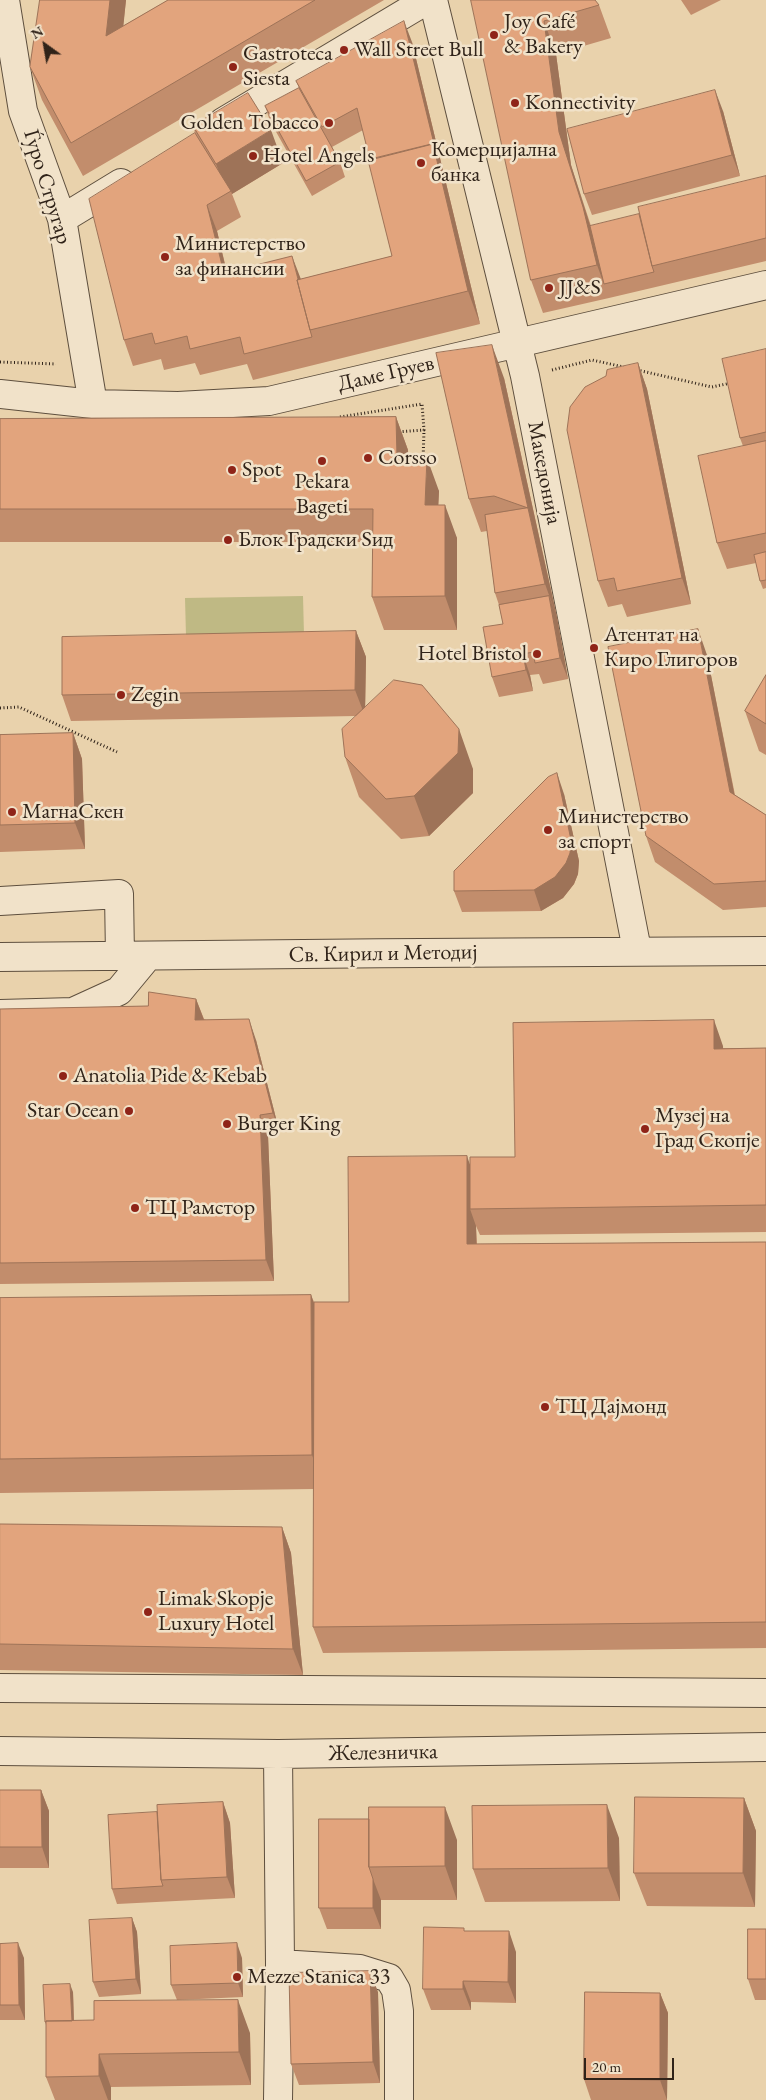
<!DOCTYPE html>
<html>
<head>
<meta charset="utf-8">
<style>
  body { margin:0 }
  #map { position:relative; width:766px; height:2100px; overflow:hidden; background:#e9d2ac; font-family:"EB Garamond",serif }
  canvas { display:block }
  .north { position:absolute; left:20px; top:20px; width:50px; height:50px; -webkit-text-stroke:4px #f1e2c9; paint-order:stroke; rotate:328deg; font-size:14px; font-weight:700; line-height:20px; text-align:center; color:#302319 }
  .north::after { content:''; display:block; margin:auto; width:18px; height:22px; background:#302319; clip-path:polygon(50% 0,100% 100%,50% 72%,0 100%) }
  .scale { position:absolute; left:584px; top:2058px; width:90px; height:22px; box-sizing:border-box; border:2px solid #302319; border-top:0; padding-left:6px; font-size:15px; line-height:18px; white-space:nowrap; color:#302319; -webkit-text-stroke:4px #f1e2c9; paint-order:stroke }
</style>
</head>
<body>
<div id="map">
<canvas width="766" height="2100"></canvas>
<div class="north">N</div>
<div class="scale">20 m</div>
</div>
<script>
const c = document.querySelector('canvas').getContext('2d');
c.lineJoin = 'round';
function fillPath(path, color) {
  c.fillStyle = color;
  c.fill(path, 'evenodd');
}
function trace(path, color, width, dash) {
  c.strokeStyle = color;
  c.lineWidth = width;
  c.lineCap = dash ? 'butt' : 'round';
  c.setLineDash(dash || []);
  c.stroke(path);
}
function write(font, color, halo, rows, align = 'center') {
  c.font = font + ' "EB Garamond",serif';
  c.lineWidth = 5;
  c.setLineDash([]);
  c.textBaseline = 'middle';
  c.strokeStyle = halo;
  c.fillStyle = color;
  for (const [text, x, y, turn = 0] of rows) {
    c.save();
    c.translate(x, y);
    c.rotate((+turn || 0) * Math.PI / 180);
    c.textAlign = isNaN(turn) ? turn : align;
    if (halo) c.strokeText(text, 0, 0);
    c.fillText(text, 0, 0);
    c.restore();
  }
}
const green = new Path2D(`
  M303,596L304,635L186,636L185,598Z`);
const path = new Path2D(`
  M0,362L56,364
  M552,370L592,360L624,367
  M637,370L712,387L731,383
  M340,417L422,404L424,430L397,432
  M423,462L424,430
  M0,708L19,707L117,752`);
const minor = new Path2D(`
  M5,0L23,111L62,219L93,404
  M433,0L525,376L637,950
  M223,122L427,0
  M62,219L121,183
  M0,394L93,404L178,406L269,401L766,285
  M0,901L119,894L120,956
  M0,957C255,955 511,951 766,951
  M0,1014L73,1012L119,991L148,956
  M0,1688L766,1693
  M0,1751L278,1754L766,1747
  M280,1964L360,1969L389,1978L396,1990L399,2011V2100
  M278,2100L280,1964L278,1754`);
const wall = new Path2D(`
  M40,0H126L123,26L168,0H384L83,176L42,100L30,67Z
  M471,0L599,5L611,38L556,54L571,165L591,226L640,214L766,176V261L609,298L543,313L531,280Z
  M681,0H721L691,15Z
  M412,42L480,324L253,380L247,364L200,375L195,363L164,370L161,359L133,366L124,340L195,133L193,126L283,163L232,194L241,217L217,231L227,272L301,279L392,256L363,130L332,147L340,162L345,177L312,196L270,121L265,106L299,88L296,81Z
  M723,111L740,176L592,215L584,194Z
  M766,349V588L763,589L760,581L756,563L727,569L717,543L743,446L740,438Z
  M638,363L647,389L691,604L627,617L622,604L608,607L598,581L606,376Z
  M504,378L557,617L568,679L543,684L539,674L530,675L533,691L499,697L492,677L503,624L499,605L495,593L487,531L481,532L469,499Z
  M396,417L408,450V458L439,491L438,505L457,538V630H384L372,597L373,542H0V419Z
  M356,631L366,657L365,708L473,769V793L429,836L401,839L359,797L345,757L356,716L71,721L62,695Z
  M707,655L735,795L766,815V907L723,910L655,862L646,836Z
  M766,675V755L759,751L745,711Z
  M73,733L82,759L85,849L0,852V735Z
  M564,794L579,861L578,874L574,884L563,898L541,911L462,912L454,891Z
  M196,999L204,1019L256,1040L280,1134L268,1136L274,1281L0,1284V1009L148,1006Z
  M723,1046V1048H766V1232L480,1235L476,1226L477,1244L766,1242V1648L323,1653L313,1627L314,1489L0,1493V1298L311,1295L314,1302H349L470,1164L515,1157Z
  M0,1524L282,1527L291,1553L303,1675L0,1670Z
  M0,1790H41L49,1811V1868H0Z
  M744,1798L756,1831L755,1907L647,1906L634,1873Z
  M223,1802L230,1823L235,1898L117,1904L112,1889L157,1812Z
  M319,1819L457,1840V1900H381V1929H327L319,1908Z
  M619,1838L620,1901L485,1902L473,1869Z
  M132,1918L137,1932L141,1994L99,1997L93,1982Z
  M766,1929V2000H755L748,1979Z
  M465,1931L516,1952V2003L471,2002V2010H431L423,1989Z
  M0,1944L24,1958L25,2020H0Z
  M242,1958L243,1997L177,2000L171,1985Z
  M73,1992L74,2021L250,2033L251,2085L111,2087V2100H55L46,2077V2025L45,2022Z
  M378,1992L380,2083L299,2085L291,2064Z
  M660,1993L668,2013L667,2100H591L584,2079Z`);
const shadedWall = new Path2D(`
  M110,0H126L119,69L106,36Z
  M404,21L412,42L480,324L468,291L433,144Z
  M544,21L556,54L571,165L595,241L604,284L597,265L559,132Z
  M715,90L723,111L740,176L732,155Z
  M271,130L283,163L232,194L231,191L227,193L216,164Z
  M207,205L217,231L233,299L224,273Z
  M292,256L302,282L311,330Z
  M492,345L504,378L540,541L528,508Z
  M638,363L647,389L691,604L682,578Z
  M396,417L408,450L409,491L397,457Z
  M427,458L439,491L437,538L425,505Z
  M445,505L457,538V630L445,596Z
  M528,508L540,541L557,617L545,584Z
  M549,596L557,617L568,679L560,658Z
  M698,629L707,655L739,818L730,792Z
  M356,631L366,657L365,716L355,690Z
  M523,654L530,675L533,691L526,670Z
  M459,729L473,769V793L429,836L414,796Z
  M73,733L82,759L85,849L75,823Z
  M557,773L564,794L579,861L578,874L574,884L563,898L541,911L534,890Z
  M196,999L204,1020H195Z
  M249,1019L256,1040L280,1134L273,1113Z
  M714,1020L723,1046L724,1075L714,1049Z
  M260,1115L268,1136L274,1281L266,1260Z
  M467,1156L476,1182L470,1209L476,1226L477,1270L467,1244Z
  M311,1295L323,1328L324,1489L312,1455Z
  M282,1527L291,1553L303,1675L293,1649Z
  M41,1790L49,1811V1868L42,1847Z
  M744,1798L756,1831L755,1907L743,1873Z
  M223,1802L230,1823L235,1898L227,1877Z
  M607,1805L619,1838L620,1901L608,1868Z
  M445,1807L457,1840V1900L445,1866Z
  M373,1879L381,1900V1929L373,1908Z
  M132,1918L137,1932L141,1994L136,1979Z
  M509,1931L516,1952V2003L508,1982Z
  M18,1943L24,1958L25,2020L19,2005Z
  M237,1943L242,1958L243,1997L238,1983Z
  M370,1971L378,1992L380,2083L373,2062Z
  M463,1981L471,2002V2010L463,1989Z
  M70,1984L73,1992L74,2028L72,2021Z
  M660,1993L668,2013L667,2100L660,2080Z
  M238,2000L250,2033L251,2085L239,2052Z
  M99,2054L111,2087V2100H108L99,2076Z`);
const building = new Path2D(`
  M40,0H110L106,36L168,0H315L71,143L30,67Z
  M471,0H595L599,5L544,21L559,132L583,207L597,265L531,280Z
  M404,21L437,156L433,144L370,160L357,108L322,127L296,81Z
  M299,88L340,162L306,181L265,106Z
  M715,90L732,155L584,194L567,129Z
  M248,93L271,130L216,164L193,126Z
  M195,133L231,191L207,205L224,273L292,256L298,279L297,280L310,330L312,337L244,354L240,337L190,349L187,336L155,344L152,333L124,340L89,199Z
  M433,144L468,291L310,330L297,280L392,256L368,160Z
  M766,176V238L652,266L638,207Z
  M639,214L652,266L654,272L604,284L590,226Z
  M492,345L528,508L494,496L469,499L436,353Z
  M766,349V432L740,438L722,359Z
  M638,363L682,578L617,591L614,578L598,581L567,430L570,407L585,387L606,376L607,370Z
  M396,417L397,457L427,458L425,505H445V596L372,597L373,509H0V419Z
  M766,441V533L717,543L698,456Z
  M528,508L545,584L495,593L485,515Z
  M766,552V580L760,581L754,555Z
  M549,596L560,658L535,663L533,652L523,654L526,670L492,677L483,627L503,624L499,605Z
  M698,629L730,792L766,815V881L714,884L646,836L608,647Z
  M356,631L355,690L62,695V637Z
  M766,675V724L745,711Z
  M394,680L422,685L459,729L458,753L414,796L386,799L345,757L342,729Z
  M73,733L75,823L0,825V735Z
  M557,773L571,840L570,853L566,863L555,877L534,890L454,891V871L548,777Z
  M149,992L196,999L195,1020L249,1019L273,1113L260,1115L266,1260L0,1263V1009L148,1006Z
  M714,1020V1049L766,1048V1205L470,1209V1157H515L513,1023Z
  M467,1156V1244L766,1242V1622L313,1627L314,1302H349L348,1157Z
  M311,1295L312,1455L0,1459V1298Z
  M0,1524L282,1527L293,1649L0,1644Z
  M0,1790H41L42,1847H0Z
  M635,1797L744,1798L743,1873H634Z
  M223,1802L227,1877L161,1880L157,1805Z
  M607,1805L608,1868L473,1869L472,1806Z
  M369,1807H445V1866L369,1867Z
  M157,1812L161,1880L163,1886L112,1889L108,1815Z
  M319,1819H369V1867L373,1879V1908H319Z
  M132,1918L136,1979L93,1982L89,1920Z
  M424,1927L464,1928V1931H509L508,1982L463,1981V1989H423Z
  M748,1929H766V1979H748Z
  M18,1943L19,2005H0V1944Z
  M237,1943L238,1983L171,1985L170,1946Z
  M370,1971L373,2062L291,2064L289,1973Z
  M70,1984L72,2021H46V2022H45L43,1985Z
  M585,1992L660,1993V2080L584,2079Z
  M238,2000L239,2052L99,2054V2076L46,2077V2021L94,2020V2001Z`);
const markers = [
  [494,35,5,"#8f2418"],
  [344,50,5,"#8f2418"],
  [233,67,5,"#8f2418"],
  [515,103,5,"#8f2418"],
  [329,123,5,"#8f2418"],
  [253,156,5,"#8f2418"],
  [421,163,5,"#8f2418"],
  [165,257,5,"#8f2418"],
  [549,288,5,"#8f2418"],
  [368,458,5,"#8f2418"],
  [322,461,5,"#8f2418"],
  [232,470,5,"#8f2418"],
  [228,540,5,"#8f2418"],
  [594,648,5,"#8f2418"],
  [537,654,5,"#8f2418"],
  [121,695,5,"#8f2418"],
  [12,812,5,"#8f2418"],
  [548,830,5,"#8f2418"],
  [63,1076,5,"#8f2418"],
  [129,1111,5,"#8f2418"],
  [227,1124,5,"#8f2418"],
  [645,1129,5,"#8f2418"],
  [135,1208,5,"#8f2418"],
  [545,1407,5,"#8f2418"],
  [148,1612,5,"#8f2418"],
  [237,1977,5,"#8f2418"]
];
const poiNames = [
  ["Joy Café",504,22],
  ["& Bakery",504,47],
  ["Wall Street Bull",354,50],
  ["Gastroteca",243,54],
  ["Siesta",243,79],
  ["Konnectivity",525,103],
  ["Golden Tobacco",319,123,"right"],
  ["Комерцијална",431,150],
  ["банка",431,175],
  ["Hotel Angels",263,156],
  ["Министерство",175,244],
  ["за финансии",175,269],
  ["JJ&S",559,288],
  ["Corsso",378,458],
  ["Spot",242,470],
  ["Pekara",322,482,"center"],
  ["Bageti",322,507,"center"],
  ["Блок Градски Sид",238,540],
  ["Атентат на",604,635],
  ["Киро Глигоров",604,660],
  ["Hotel Bristol",527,654,"right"],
  ["Zegin",131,695],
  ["МагнаСкен",22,812],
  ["Министерство",558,817],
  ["за спорт",558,842],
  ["Anatolia Pide & Kebab",73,1076],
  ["Star Ocean",119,1111,"right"],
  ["Музеј на",655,1116],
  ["Град Скопје",655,1141],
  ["Burger King",237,1124],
  ["ТЦ Рамстор",145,1208],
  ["ТЦ Дајмонд",555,1407],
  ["Limak Skopje",158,1599],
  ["Luxury Hotel",158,1624],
  ["Mezze Stanica 33",247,1977]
];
const streetNames = [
  ["Ѓуро Стругар",47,187,73],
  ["Даме Груев",386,374,-13],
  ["Македонија",544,473,79],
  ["Св. Кирил и Методиј",383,954,-1],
  ["Железничка",383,1753,-1]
];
fillPath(green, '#bfb984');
trace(minor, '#5e4f3e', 30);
trace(path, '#302319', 3, [1, 2.5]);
trace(minor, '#f1e2c9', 28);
fillPath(wall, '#c28d6c');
fillPath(shadedWall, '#9e7358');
fillPath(building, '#e2a47d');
trace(building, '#9e7358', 1);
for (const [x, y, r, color] of markers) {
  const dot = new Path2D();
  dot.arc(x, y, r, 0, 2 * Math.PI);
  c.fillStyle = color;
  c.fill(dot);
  trace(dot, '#f1e2c9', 2);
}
write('22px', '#302319', '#f1e2c9', poiNames, 'left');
write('22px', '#302319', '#f1e2c9', streetNames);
</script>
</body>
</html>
